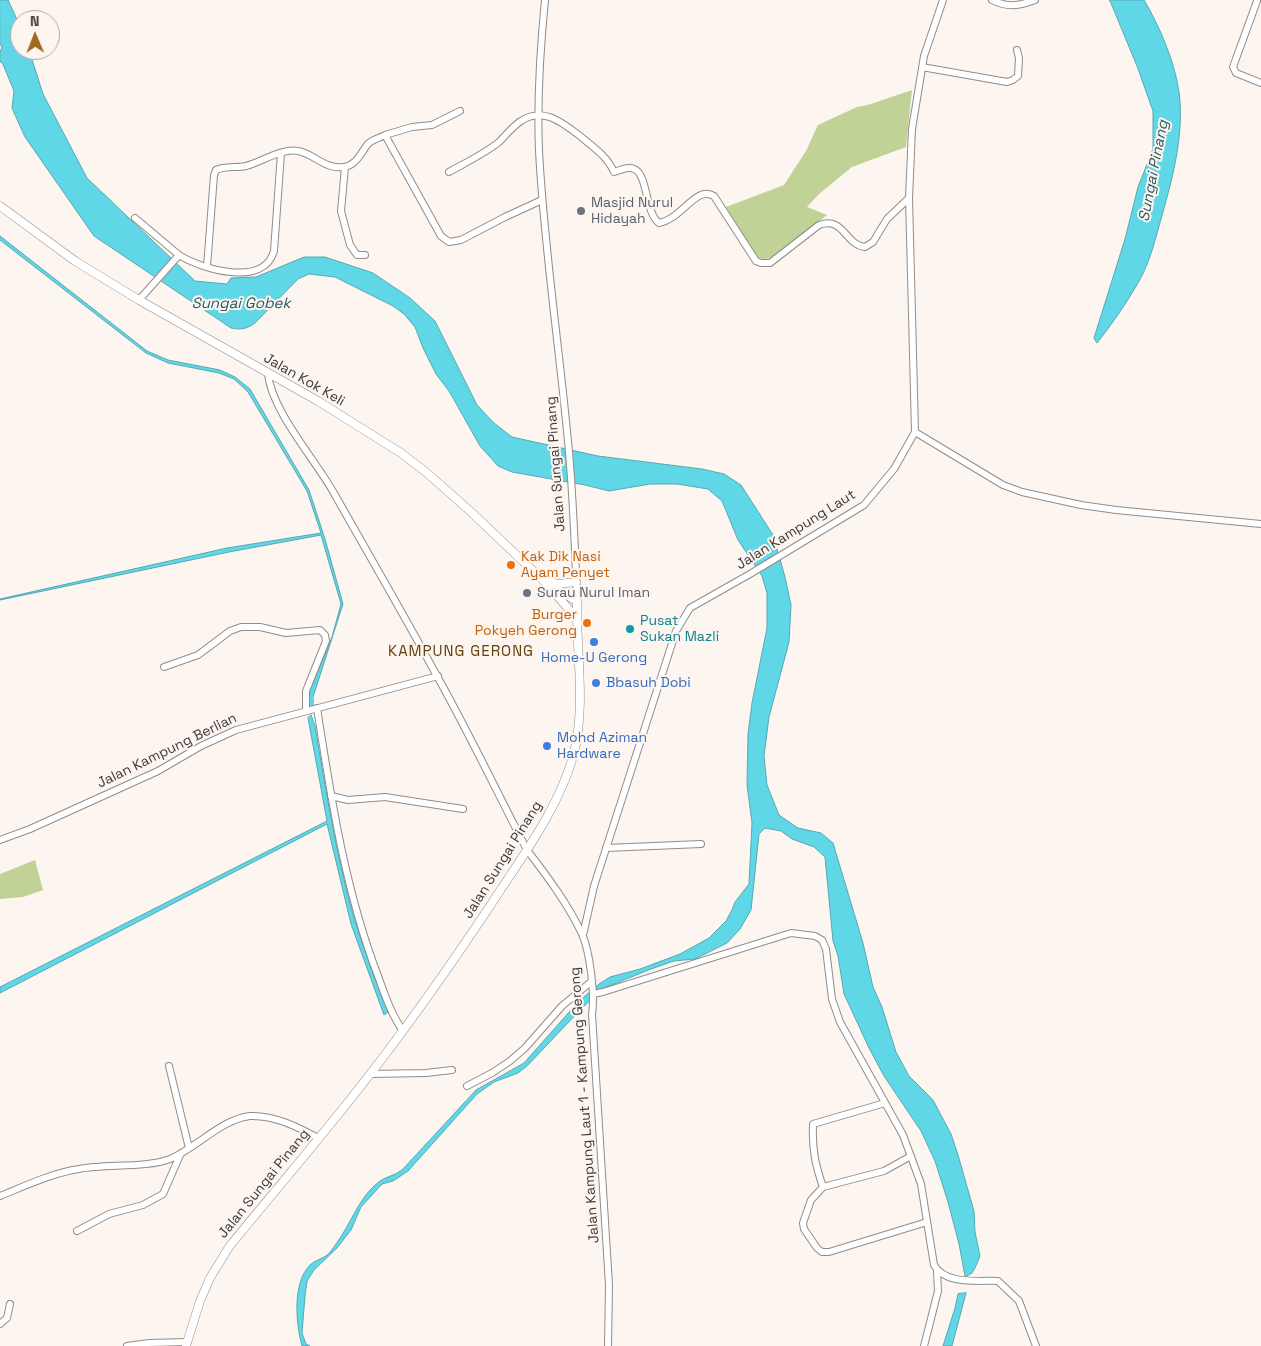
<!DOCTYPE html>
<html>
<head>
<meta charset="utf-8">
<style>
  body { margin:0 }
  #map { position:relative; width:1261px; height:1346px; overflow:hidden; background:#fcf5f0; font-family:"Space Grotesk",sans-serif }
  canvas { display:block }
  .north { position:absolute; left:10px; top:10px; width:50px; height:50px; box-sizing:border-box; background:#fcf5f0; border:1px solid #b0aaa6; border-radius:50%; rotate:359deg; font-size:14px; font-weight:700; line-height:20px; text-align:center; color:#3d3a38 }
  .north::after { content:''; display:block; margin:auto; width:18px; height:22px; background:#a06a23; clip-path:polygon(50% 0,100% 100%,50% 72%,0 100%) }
</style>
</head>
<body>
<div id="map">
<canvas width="1261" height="1346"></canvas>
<div class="north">N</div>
</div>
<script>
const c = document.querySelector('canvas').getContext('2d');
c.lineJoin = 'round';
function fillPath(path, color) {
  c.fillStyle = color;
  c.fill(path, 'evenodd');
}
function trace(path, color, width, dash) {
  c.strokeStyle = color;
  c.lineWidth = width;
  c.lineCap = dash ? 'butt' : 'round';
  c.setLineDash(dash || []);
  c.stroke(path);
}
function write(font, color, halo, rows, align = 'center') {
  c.font = font + ' "Space Grotesk",sans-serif';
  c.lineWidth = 4;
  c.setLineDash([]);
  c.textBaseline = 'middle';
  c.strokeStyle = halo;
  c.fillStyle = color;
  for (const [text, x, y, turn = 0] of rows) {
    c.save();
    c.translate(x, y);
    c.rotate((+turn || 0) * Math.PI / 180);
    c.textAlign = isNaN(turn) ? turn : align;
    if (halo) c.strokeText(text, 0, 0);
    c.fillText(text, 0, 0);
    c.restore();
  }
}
const green = new Path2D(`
  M912,90L906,147L852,167L819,194L807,207L827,215L774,256C766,260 762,260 755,255L726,207L784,185L806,151L818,125L857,107L868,105Z
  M35,860L43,890L23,897L0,899V874Z`);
const water = new Path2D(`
  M0,0H8L20,26V50H29L43,94L87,178L195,281L227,284L231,278L256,277L304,257H325L373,273L410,298L435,321L477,405L494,423L512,437L598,456L702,469L724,474L741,485L773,535L785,577L791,605L789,642L769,717L764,756L767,785L779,815L798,828L821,833L833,843L863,943L873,987L882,1007L896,1052L909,1076L933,1100L951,1134L958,1155L974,1211L975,1232L980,1256L975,1268L972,1273L965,1277V1276L959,1244L948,1202L935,1161L921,1131L884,1076L870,1050L844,994L838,956L833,941L825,857L814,847L792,839L781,831L765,828L759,834L751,910L740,929L727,943L695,959L674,961L651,969L604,988L583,1007L527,1066L518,1073L494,1082L477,1094L408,1171L393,1181L382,1184L361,1207L351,1230L337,1248L314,1270L307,1281L305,1296L302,1333L306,1344L310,1346H302C296,1324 292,1283 310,1265C314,1261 321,1259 326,1256C330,1253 333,1248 336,1244C351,1224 359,1196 380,1181C387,1176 395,1176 403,1169L476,1090L524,1063L578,1002L599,984L610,977L640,969L680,954L709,938L726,921L732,910L735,902L749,884L752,823L747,785L748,734L752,703L767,628V593L762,576L738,540L722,501L708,489L677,484H650L609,491L585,485L512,472L498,466L480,446L449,391L436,374L423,348L415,327L404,314L393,306L335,277L309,274L298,279L255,323C247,329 241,330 231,328L94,236L25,137L12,108L14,91L2,62H0V52L2,47L0,44Z
  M1110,0H1144C1159,25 1175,62 1179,92C1185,136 1171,184 1159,226C1154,245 1148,266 1138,283C1126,304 1112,324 1097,343L1094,338L1125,239L1138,187L1153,149V111L1137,66Z
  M0,236L147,351L168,360L220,370L235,377L250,389L309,490L325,539L343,604L313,697L310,699L308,695L332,637L341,604L321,535L229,552L0,600V599L227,548L321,533L307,491L248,392L234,379L219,373L168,363L146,353L0,240Z
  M311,715L315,726C324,780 333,835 346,888C356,930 372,971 388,1012L384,1015L351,924L327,824L0,993V987L327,821L308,718Z
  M966,1293L952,1346H943L955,1308L958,1294Z`);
const canal = new Path2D(`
  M310,699V705`);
const minor = new Path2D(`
  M545,0C540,50 537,101 539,151C544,245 558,338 567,431C573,487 575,544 577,601
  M992,0C1008,8 1019,6 1035,0
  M1257,1L1233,67L1236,73L1261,83
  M922,67L1007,82L1013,80L1018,76L1019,58L1017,50
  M385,135L412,127L432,125L460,111
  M345,167L341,211L350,245L357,255H365
  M449,172C465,163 484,154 499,142C506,135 513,126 521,121C543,106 563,123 580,136C593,147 607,156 614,172C621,170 628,166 634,169C648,174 645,213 659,223C682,219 696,185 714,196L756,261L761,263H770L819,225C844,216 845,245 865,247L873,242L887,219L909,198
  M135,218L179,255
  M207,267L214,175L216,170C225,166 236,168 246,166C262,162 281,148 298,151C313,153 325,170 344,167C357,165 361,152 368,144C373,139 380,138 385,135L441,236L449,242L461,240L505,217L542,200
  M139,300L179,255C201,269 264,288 274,251L281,153
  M268,374C272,412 316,460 335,495C369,555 404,615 437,676C469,733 497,792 527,850C547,876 568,904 582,934C590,952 595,994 592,1014L609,1285L608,1346
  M915,432L1003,485L1022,492L1081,505L1116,510L1261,524
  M164,667L198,655L230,631L241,627H260L286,633L320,630L325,635L326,641L306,691V710
  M317,708C331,798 345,890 378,976C385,995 391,1014 403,1031
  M331,796L348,800L385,797L463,809
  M0,840L30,829L158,771L201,746L236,730L438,676
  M606,848L701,844
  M583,935L594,886L676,631L690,608L750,574L864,505L894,469L915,432L909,198L912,129L924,56L943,0
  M593,994L603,992L791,933L815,936L822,940L826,949L832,999L840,1022L903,1135L921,1184L934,1265C945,1285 978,1280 998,1281L1019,1301L1036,1346
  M169,1066L189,1148
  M370,1074L426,1073L452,1070
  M467,1086L492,1073L510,1061L525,1048L562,1006L592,981
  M911,1156L884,1171L823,1187L811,1200L803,1223L804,1229L817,1248L822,1252H829L927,1222
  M823,1187C815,1164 812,1149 813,1124L885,1103
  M0,1196C25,1186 52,1173 79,1169C106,1164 146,1168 170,1159C196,1148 222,1119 250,1116C274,1115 298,1127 318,1138
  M77,1231L109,1214L143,1205L163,1194L181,1153
  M0,1324L7,1318L10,1304
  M127,1346L149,1343L187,1342
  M924,1346L938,1291L937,1271`);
const tertiary = new Path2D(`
  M0,206L75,261L139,300L318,401L401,453L427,473L470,511L548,585L577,601C576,651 586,704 574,753C559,809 521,858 490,906C452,963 413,1019 371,1073C325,1133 276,1189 229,1247L210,1278L200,1301L186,1346
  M547,581L558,584L576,582
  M554,592L577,619`);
const markers = [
  [581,211,5,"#6b7280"],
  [511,565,5,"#e8710a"],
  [527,593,5,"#6b7280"],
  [587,623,5,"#e8710a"],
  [630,629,5,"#0f9aa8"],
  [594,642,5,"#3f7fe0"],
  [596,683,5,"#3f7fe0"],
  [547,746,5,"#3f7fe0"]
];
const worshipNames = [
  ["Masjid Nurul",591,203],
  ["Hidayah",591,219],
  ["Surau Nurul Iman",537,593]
];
const streetNames = [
  ["Jalan Kok Keli",304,380,30],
  ["Jalan Sungai Pinang",556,464,-94],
  ["Jalan Kampung Laut",796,530,-32],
  ["Jalan Kampung Berlian",167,751,-26],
  ["Jalan Sungai Pinang",503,860,-58],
  ["Jalan Kampung Laut 1 - Kampung Gerong",585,1105,-94],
  ["Jalan Sungai Pinang",264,1184,-51]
];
const foodNames = [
  ["Kak Dik Nasi",521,557],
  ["Ayam Penyet",521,573],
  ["Burger",577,615,"right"],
  ["Pokyeh Gerong",577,631,"right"]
];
const cultureNames = [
  ["Pusat",640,621],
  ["Sukan Mazli",640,637]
];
const shopNames = [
  ["Home-U Gerong",594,658,"center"],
  ["Bbasuh Dobi",606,683],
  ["Mohd Aziman",557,738],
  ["Hardware",557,754]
];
const waterNames = [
  ["Sungai Pinang",1154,171,-79],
  ["Sungai Gobek",241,304]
];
const neighbourhoodNames = [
  ["KAMPUNG GERONG",461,652]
];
fillPath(green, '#c1d297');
fillPath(water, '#60d7e7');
trace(water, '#56a8b2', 1);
trace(canal, '#60d7e7', 8);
trace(minor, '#928c87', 8);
trace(tertiary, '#928c87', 9);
trace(minor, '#fff', 6);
trace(tertiary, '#fff', 8);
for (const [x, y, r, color] of markers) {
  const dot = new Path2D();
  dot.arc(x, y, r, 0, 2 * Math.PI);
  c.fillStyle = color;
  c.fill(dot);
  trace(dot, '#fcf5f0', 2);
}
write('14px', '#5b616d', '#fcf5f0', worshipNames, 'left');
write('14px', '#3d3a38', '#fcf5f0', streetNames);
write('14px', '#c56008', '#fcf5f0', foodNames, 'left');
write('14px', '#0d838f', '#fcf5f0', cultureNames, 'left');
write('14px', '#366cbe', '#fcf5f0', shopNames, 'left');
write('italic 15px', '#275a61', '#fcf5f0', waterNames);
c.letterSpacing = '1px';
write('15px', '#633f0c', '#fcf5f0', neighbourhoodNames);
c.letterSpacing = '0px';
</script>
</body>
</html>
